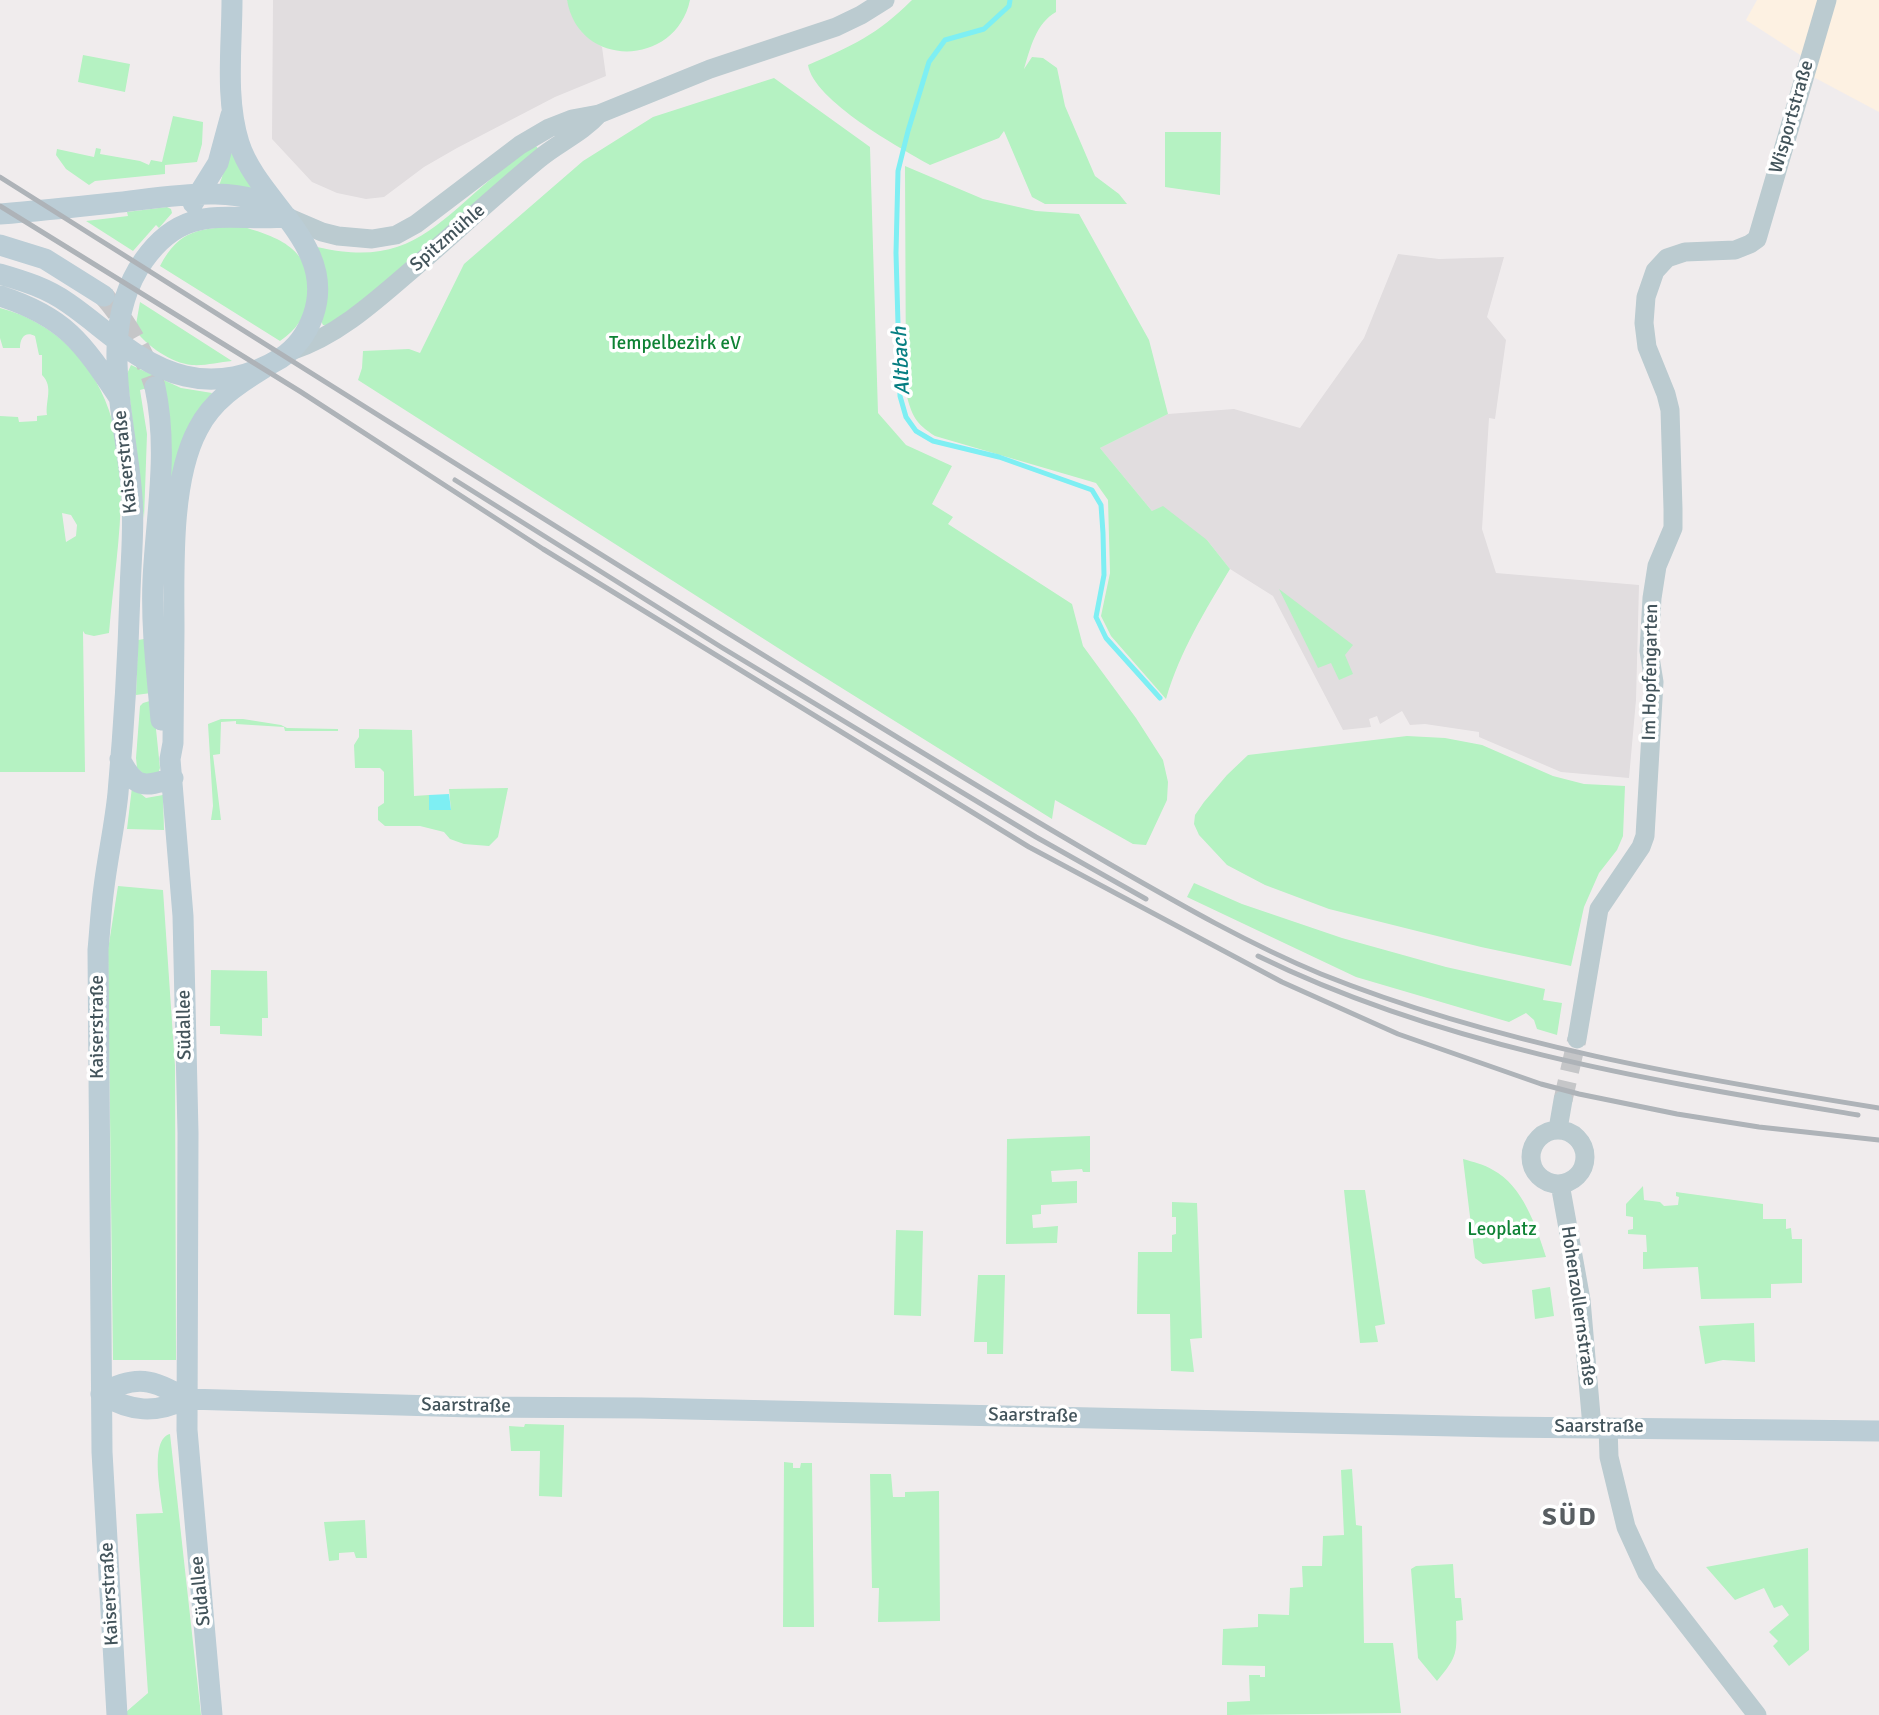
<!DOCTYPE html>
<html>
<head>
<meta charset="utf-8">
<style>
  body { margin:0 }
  canvas { display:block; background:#f0eced }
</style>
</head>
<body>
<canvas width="1879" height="1715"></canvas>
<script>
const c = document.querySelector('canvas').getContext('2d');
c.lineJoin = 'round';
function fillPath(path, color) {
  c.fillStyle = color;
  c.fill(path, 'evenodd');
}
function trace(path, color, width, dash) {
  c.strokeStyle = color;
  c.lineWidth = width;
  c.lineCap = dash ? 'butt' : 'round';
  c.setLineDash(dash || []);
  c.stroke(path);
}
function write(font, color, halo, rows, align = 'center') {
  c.font = font + ' Signika,sans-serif';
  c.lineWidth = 7;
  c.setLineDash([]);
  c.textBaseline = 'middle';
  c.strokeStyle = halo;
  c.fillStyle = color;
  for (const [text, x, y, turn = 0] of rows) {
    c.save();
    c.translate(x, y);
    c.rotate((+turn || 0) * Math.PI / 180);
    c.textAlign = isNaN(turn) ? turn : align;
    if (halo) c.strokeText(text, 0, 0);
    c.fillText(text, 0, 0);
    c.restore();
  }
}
const commercial = new Path2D(`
  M1757,0H1879V112L1804,72L1808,60L1746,20Z`);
const education = new Path2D(`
  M273,0H567L574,19L581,31L602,47L606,76L555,97L457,148L424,167L384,197L366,199L337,193L312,182L272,139Z
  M1398,254L1439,259L1504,257L1487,317L1506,340L1495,419L1489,418L1482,529L1496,573L1639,585L1636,700L1629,778L1561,772L1479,737V732L1425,724L1410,725L1402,711L1380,724L1377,716L1369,719L1371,727L1343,730L1273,596L1230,569L1207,540L1152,511L1100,448L1168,414L1234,409L1300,428L1364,338Z`);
const green = new Path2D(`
  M567,0H690C676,67 579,70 567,0Z
  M912,0H1056V12C1036,23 1030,49 1024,69L1032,57L1043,58L1057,68L1065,106L1095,176L1119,194L1127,204H1045L1032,197L1004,131L999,138L930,165C900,148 814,101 808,65C852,46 877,35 912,0Z
  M83,55L130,64L125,92L78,82Z
  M774,78L870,147L878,413L906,445L952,466L932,504L953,517L948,524L1072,604L1083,646L1136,718L1163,760L1168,782L1167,800L1146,845L1133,844L1055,800L1052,819L800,662L358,380L362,368L363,351L409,349L420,353L464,264L583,161L653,117Z
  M173,116L203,122L202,144L197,162L165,165V174L95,181L89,185L66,169L56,155L57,149L94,157L96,148L101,149L100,154L140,161L149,165L151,160L162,162Z
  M1165,132H1221L1220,195L1165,187Z
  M536,146L539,150L391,279L328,326L323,325L321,321C330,290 329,277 317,247C405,267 431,230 492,178C505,167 521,153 536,146Z
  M230,153L233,154L260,190L219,186Z
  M905,166L983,199L1036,211L1079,214L1149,340L1168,414L1100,448L1152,511L1163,506L1207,540L1230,569C1205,611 1180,651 1166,699L1111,636L1101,616L1110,573L1108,500L1096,483L935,436C915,423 912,416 906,393Z
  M167,207L171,209L172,213L159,228L156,225L133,251L86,221L128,216L127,212Z
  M240,226C279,237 313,249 308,296C306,317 296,330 280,341L160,266C180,228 200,229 240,226Z
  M140,302L232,361C219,362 205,366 192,365C171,363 147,346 135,330Z
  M0,308C55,322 97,365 112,420C115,431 116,445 117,457C119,467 121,478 121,489C121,537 113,585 109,633L94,636L85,634L83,631L85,772H0V416L18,417L19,422L37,421V416L47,415C45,401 54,387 42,375V355H39L35,336C25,331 20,338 20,348H3L0,338ZM62,513L71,515L77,525L76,536L66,542Z
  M131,365L181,388L212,393C179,433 175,460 168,510L161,384L140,390L147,434L144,519L127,374Z
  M1279,589L1353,645L1345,655L1353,674L1339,680L1331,663L1318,668Z
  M144,639L151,693L136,695L138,640Z
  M153,700L160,768L158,774L146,776L137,768L136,758L140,706L143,703Z
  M221,719H243L281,725L287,728L338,729V731H285L284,727L236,724V721L221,722L220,754L213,755L221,820H211L213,806L208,724Z
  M359,729L412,730L414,796L429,795L430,810H451L449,789L508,788L498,837L489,846L464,844L450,839L444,832L420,826H385L378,820V807L384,803V772L380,768H355L354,745L359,737Z
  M1407,736L1445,738L1482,745L1553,776L1584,784L1625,786L1623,836L1617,850L1599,873L1584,907L1571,966L1481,947L1329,909L1265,885L1227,865L1199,835L1194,824L1195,815L1204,802L1227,775L1248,755Z
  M132,787L146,798L163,795L164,830L127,829Z
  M1194,883L1242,904L1342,938L1446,967L1545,989L1543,1000L1562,1003L1557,1035L1537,1029L1534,1020L1526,1013L1509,1022L1356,977L1187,897Z
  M118,886L163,890L175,1066L176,1360H113L108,950Z
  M211,970L267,971L268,1018H262V1036L220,1034V1026H210Z
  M1090,1136V1172H1083L1082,1169L1051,1171L1052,1182L1077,1181V1203L1041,1205V1214L1032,1215L1033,1228L1058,1226L1057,1243L1006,1244L1007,1139Z
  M1463,1159C1473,1162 1484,1164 1493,1170C1523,1186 1536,1226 1546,1257L1483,1264L1475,1258Z
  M1643,1186L1644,1200L1660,1202L1664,1206L1678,1205L1679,1197L1676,1196V1192L1763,1204V1219H1786V1229L1791,1228L1792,1239H1802V1283L1771,1284V1298L1701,1299L1698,1267L1643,1269V1252H1647L1646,1235L1628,1234V1230L1633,1229V1217L1626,1216V1204Z
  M1344,1190H1365L1385,1324L1375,1326L1378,1342L1360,1343Z
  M1172,1202L1197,1203L1202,1338L1190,1339L1194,1372L1171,1371L1170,1314H1137L1138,1252H1172V1235L1176,1234V1217H1172Z
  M896,1230L923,1231L921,1316L894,1315Z
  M978,1275H1005L1003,1354H987V1342H974Z
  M1550,1287L1554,1316L1535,1319L1532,1290Z
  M1754,1323L1755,1362L1723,1360L1705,1364L1699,1326Z
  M525,1424L564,1425L562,1497L539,1496L540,1451H511L509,1426L524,1427Z
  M170,1434L201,1715H126V1712L148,1693L136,1514L163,1513C161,1496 149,1439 170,1434Z
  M784,1462L793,1463V1468H800L801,1463H812L814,1627H783Z
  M1352,1469L1356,1525L1362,1526L1364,1643H1393L1401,1713L1227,1715V1702L1250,1701L1249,1675H1260V1677H1265V1666L1222,1665L1223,1629L1258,1627V1614L1289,1615L1290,1588L1303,1587L1302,1566H1322L1323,1536L1344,1535L1341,1470Z
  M870,1474H891L893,1497H905V1492L939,1491L940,1621L878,1622L879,1588H872Z
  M365,1520L367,1558H356L354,1552L339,1553V1560L329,1561L324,1522Z
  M1808,1548L1809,1650L1789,1666L1773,1646L1778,1641L1769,1632L1789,1615L1782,1605L1774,1608L1764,1588L1735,1600L1706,1567Z
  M1453,1564L1455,1598H1461L1463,1620L1456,1621C1457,1653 1458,1656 1437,1681L1418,1658L1411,1569L1416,1566Z`);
const water = new Path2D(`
  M449,794L451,810H429V795Z`);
const stream = new Path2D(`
  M1010,0L1009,6L984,29L945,40L929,62L908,131L898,171L896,253L900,396L906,417L916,431L933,441L999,457L1092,490L1101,505L1103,533L1104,575L1096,617L1106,638L1160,698`);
const tertiaryTunnel = new Path2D(`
  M1563,1100L1577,1039`);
const secondaryTunnel = new Path2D(`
  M104,296C128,324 144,352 155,387`);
const tertiary = new Path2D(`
  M287,217L322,232L338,236L372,239L396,235L416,224L520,145L549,128L572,119L599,114L710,69L836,27L861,15L885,0
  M291,351C341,335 382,295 422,261C461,227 499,192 539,159C558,143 582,133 599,114
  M1577,1039L1599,909L1641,847L1645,836L1654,682L1649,651L1652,598L1657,566L1673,528V509L1670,410L1666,394L1647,347L1644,323L1646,297L1655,271L1667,258L1685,252L1735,250L1750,244L1757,239L1827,0
  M1558,1129L1563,1100
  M1531 1157a27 27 0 1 1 54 0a27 27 0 1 1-54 0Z
  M1560,1184L1581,1300L1592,1427
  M1608,1427L1609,1457L1626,1527L1647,1573L1757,1715`);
const secondary = new Path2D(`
  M193,203L218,163L231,115
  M0,214C38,211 76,207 113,203C163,198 241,181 283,213
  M0,245L45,259L104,296
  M0,274C24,281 47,288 68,303C106,329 138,365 185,376C218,384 252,376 281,358C296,348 307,333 313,316C338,245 258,203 239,143C225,98 232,47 232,0
  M0,296C65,317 82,342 118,396
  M155,387C169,452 156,515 153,580C151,627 157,674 161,720
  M120,759C135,788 143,788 173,778
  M101,1394C131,1412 155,1414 186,1399L471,1407L641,1408L1500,1427L1879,1431
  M101,1394C135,1374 154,1379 186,1399
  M117,1715L102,1452L98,950C100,929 101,908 104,887C108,855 115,824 118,793C124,726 128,659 130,592C131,557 135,521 131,486C124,412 97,326 144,260C186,201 228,222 287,217
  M212,1715L187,1430L188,1133L183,916L170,759L173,743C173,705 174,668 174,630C174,571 170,481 198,429C212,401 238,384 264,368`);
const rail = new Path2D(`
  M0,177C276,351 552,526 830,696C924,754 1018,811 1113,866C1181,905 1249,944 1321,974C1498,1045 1692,1078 1879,1108
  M0,206L301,392L543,549L1029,847L1282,982L1398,1034L1541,1084L1579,1094L1677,1114L1759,1127L1879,1140
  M455,480L721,647L1036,837L1146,899
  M1258,956C1445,1048 1655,1081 1858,1115`);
const streetNames = [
  ["Wisportstraße",1792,117,-74],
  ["Spitzmühle",448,238,-41],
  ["Kaiserstraße",126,462,-96],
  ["Im Hopfengarten",1651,672,-89],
  ["Südallee",185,1025,-91],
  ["Kaiserstraße",98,1027,-90],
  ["Hohenzollernstraße",1578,1306,82],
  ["Saarstraße",466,1406,1],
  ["Saarstraße",1033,1416,1],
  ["Saarstraße",1599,1427],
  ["Südallee",201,1591,-96],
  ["Kaiserstraße",110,1594,-93]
];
const parkNames = [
  ["Tempelbezirk eV",675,344],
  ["Leoplatz",1502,1230]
];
const waterNames = [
  ["Altbach",902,361,-93]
];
const districtNames = [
  ["SÜD",1570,1518]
];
fillPath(commercial, '#fdf1e2');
fillPath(education, '#e1dddf');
fillPath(green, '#b5f2c2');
fillPath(water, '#7eeff3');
trace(stream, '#7eeff3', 5);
trace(tertiaryTunnel, '#c5c6c8', 19, [19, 10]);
trace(secondaryTunnel, '#c5c6c8', 21, [21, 10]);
trace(tertiary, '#bbcbd0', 19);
trace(secondary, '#bbcdd6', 21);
trace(rail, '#aeb3b8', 5);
write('19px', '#43545b', '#fff', streetNames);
write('19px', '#0e8234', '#fff', parkNames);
write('italic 21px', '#057e82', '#fff', waterNames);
c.letterSpacing = '2px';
write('bold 26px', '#585e62', '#fff', districtNames);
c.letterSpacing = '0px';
</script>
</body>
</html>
